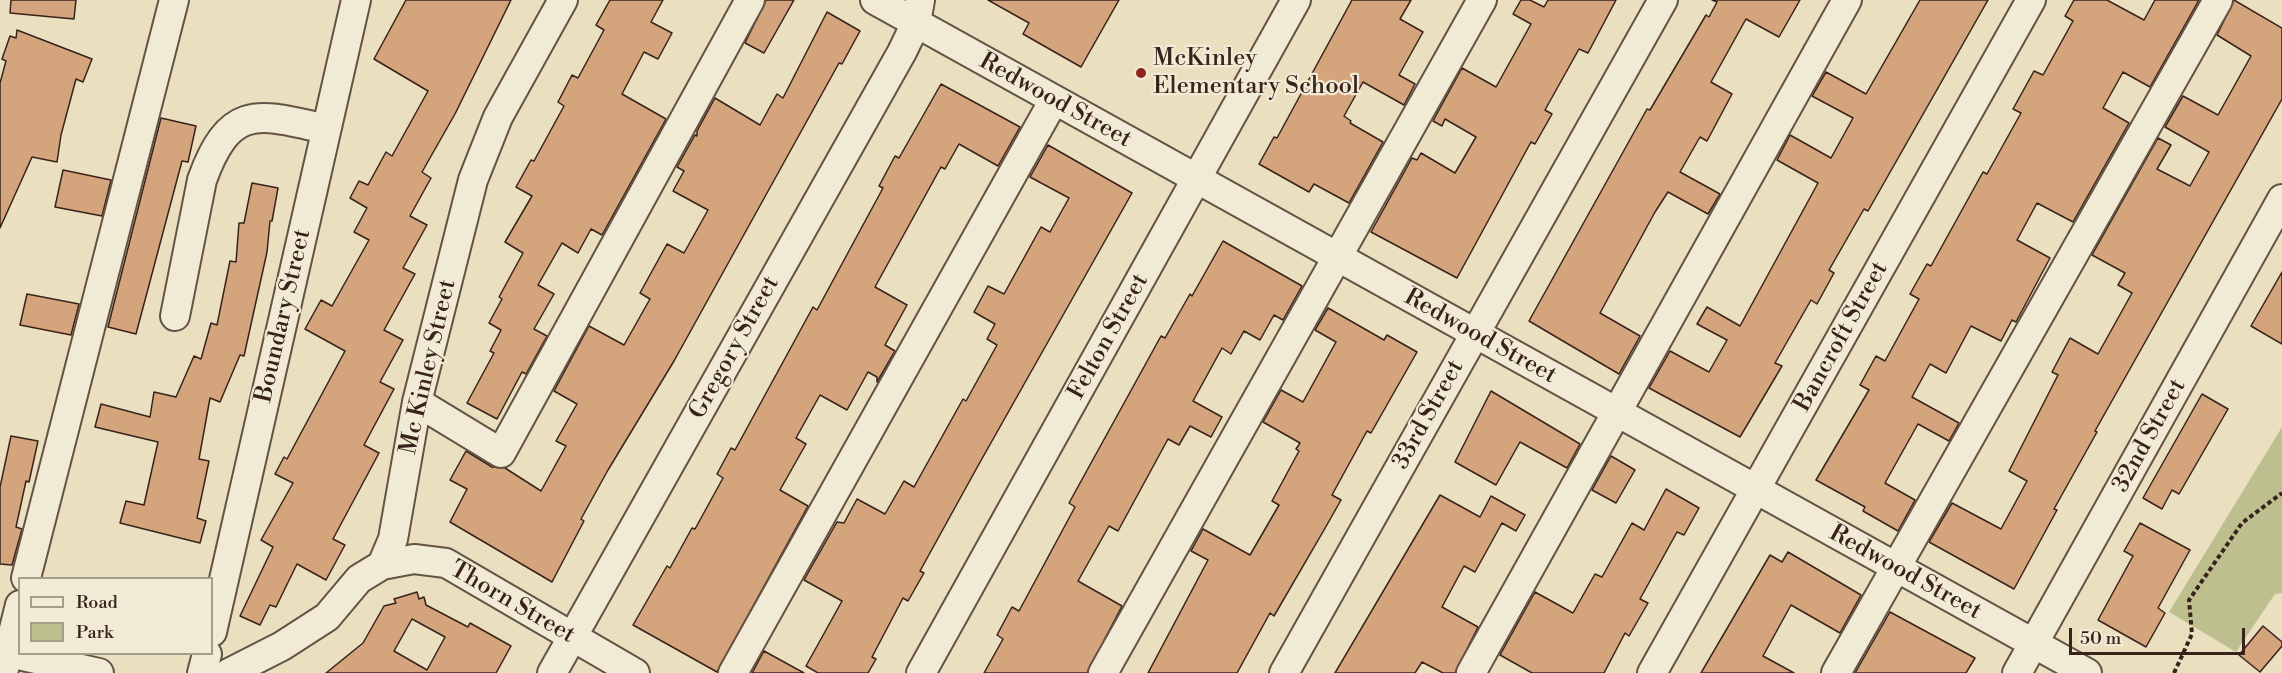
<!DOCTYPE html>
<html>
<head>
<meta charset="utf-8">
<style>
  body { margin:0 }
  #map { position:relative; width:2282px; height:673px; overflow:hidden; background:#eae0c0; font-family:"Libre Bodoni",serif }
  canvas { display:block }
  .legend { position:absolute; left:18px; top:577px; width:195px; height:78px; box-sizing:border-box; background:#f1ebd6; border:2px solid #a79b8b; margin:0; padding:8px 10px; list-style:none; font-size:18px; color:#38221b }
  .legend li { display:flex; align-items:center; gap:12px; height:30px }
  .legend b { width:30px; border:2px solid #a79b8b }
  .scale { position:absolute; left:2069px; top:628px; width:176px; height:27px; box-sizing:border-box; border:3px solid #38221b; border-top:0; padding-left:8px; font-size:18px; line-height:21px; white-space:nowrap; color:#38221b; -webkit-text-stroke:4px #f1ebd6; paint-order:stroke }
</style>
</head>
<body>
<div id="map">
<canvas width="2282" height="673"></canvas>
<ul class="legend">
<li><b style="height:8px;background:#f1ebd6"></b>Road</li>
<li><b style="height:16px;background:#bdc08e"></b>Park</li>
</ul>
<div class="scale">50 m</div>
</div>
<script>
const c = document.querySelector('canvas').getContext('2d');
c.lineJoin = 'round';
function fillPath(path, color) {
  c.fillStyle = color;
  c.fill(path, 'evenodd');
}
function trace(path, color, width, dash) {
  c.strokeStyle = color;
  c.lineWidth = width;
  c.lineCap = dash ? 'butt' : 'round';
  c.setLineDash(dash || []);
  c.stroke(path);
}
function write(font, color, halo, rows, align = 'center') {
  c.font = font + ' "Libre Bodoni",serif';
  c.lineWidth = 4.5;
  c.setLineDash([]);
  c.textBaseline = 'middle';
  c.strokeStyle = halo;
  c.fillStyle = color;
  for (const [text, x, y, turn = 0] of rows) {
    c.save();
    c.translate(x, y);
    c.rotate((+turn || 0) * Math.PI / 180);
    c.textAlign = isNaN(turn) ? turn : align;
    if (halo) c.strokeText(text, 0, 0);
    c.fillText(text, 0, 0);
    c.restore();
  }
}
const green = new Path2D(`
  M2282,427V593L2275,594L2236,652L2169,612Z`);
const building = new Path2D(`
  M11,0H76L74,19L10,13Z
  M406,0H511L455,114L422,172L431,178L410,216L427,225L403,268L415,274L384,330L403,340L380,382L394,389L364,445L379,453L333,539L345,545L326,580L297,564L276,607L270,605L260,625L240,616L273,547L261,540L293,483L275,474L284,457L287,459L345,351L305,329L321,300L332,306L369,240L354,232L367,208L350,198L359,181L368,185L386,152L392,156L428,91L374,59Z
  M610,0H663L651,22L672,33L658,59L644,52L622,94L666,119L602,235L591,229L578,253L562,243L538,285L554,294L534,329L547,336L526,374L522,372L497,419L467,403L494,353L490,351L501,330L489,323L502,299L499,297L523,253L505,242L532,196L516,187L531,160L534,161L564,106L558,102L572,75L578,78L604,30L596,25Z
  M766,0H794L764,53L745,43Z
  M988,0H1119L1081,67L1023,34L1029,23Z
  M1352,0H1411L1400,19L1423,32L1399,75L1415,84L1404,105L1363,82L1344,116L1351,121L1350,123L1383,142L1349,203L1314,184L1309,192L1259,164L1274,137L1277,138Z
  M1521,0H1530L1544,7L1548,0H1616L1588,53L1579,49L1545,110L1552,114L1535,144L1531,142L1457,278L1371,232L1412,158L1417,160L1421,153L1455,173L1476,137L1445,119L1442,126L1433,121L1462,68L1496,87L1531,24L1513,14Z
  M1712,0H1800L1779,37L1746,19L1711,82L1732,94L1707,141L1700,137L1680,172L1720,194L1708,214L1668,192L1655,212L1600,313L1640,336L1619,374L1529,321L1647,109L1650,110L1706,15L1709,17L1717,2Z
  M1920,0H1988L1868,211L1864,209L1829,270L1834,273L1817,304L1811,300L1775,363L1782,366L1740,437L1649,388L1670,351L1709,372L1727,340L1697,324L1707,307L1740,326L1818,183L1777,160L1790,135L1831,158L1853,118L1812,96L1826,72L1866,94Z
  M2074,0H2107L2144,20L2155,0H2199L2150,87L2123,72L2103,108L2129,123L2073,222L2037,203L2017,240L2050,258L2016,322L2012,320L2001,341L1971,326L1946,373L1930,364L1912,397L1959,423L1949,441L1918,424L1885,483L1915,500L1898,531L1863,511L1865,507L1816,480L1869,390L1860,385L1876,356L1885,361L1919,299L1910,294L1927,264L1931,266L1983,172L1987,174L2021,113L2013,109L2034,71L2043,75L2073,21L2065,16Z
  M2234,0L2282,28V99L2095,431L2097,432L2054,509L2057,510L2014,589L1929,542L1952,503L2001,529L2027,481L2009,471L2058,375L2052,372L2070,338L2098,354L2132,293L2118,285L2125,273L2092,255L2158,138L2171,145L2157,169L2190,186L2209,152L2165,127L2183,96L2218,115L2251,56L2217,35Z
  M827,12L860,31L842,64L839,63L674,361L608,470L581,519L584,521L552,582L450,522L467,489L450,480L466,451L492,467L505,468L541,491L566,446L556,441L577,404L554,391L589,326L624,345L650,299L640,293L667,244L684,253L708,210L673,191L684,171L677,167L695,135L697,136V131L715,98L760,125L777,94L783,98Z
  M17,30L92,59L83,82L76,79L61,135L57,162L32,157L0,228V83L6,61L2,59L10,36L16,38Z
  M941,84L1020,127L998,166L959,144L945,169L941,167L875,287L907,305L885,345L895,351L877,382V377L868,372L847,410L820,395L796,438L806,444L780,490L808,506L717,672L633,625L667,566L670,568L692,528L695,529L723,478L717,474L731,448L735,450L813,307L817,310L883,188L879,186L895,156L899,158Z
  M161,118L196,126L188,162L182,161L136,334L108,327Z
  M1048,145L1132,193L979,464L920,571L924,573L908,601L903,598L872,657L876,659L868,673H818L806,666L842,601L804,580L837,522L844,523L857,499L885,514L904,481L914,487L963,399L966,401L997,345L987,339L995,324L974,312L988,286L1004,294L1041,227L1050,232L1069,198L1030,177Z
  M63,170L111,180L102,216L55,207Z
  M252,183L278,188L272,221H270L267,252L244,356L240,355L220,402L210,398L199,459L209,461L197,518L206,521L200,543L120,523L126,501L144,505L158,442L95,427L101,404L150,417L154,392L176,397L194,356L201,359L211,323L217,325L230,261L236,262L239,223H244Z
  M1223,241L1302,286L1283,320L1274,315L1260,340L1244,331L1231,354L1222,348L1193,401L1222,417L1211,437L1190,426L1179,445L1168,439L1118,531L1109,526L1078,581L1122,606L1087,673H984L1003,639L997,635L1012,607L1019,611L1075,507L1069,503L1161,336L1165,338L1190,294L1192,296Z
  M2282,272V344L2251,326Z
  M27,294L79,304L71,335L20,325Z
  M1328,308L1384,340L1387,335L1417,352L1371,433L1367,431L1332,495L1341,500L1324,530L1274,616L1270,613L1237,673H1148L1208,560L1191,551L1203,529L1250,555L1279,505L1272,501L1299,451L1296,449L1300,443L1263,422L1281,390L1303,402L1336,342L1315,330Z
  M1491,391L1580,444L1567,468L1520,442L1496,485L1455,462Z
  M2202,394L2228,409L2179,494L2172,490L2162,509L2143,498Z
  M11,436L38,441L29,482L26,481L16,527L22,529L12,565L0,564V487Z
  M1611,456L1635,470L1616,503L1592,490Z
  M1666,489L1699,508L1684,535L1677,532L1640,599L1648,603L1629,636L1625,633L1604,673H1532L1500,655L1535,592L1573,613L1595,574L1602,577L1632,523L1644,530Z
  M1440,495L1480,517L1491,496L1525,515L1516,531L1502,523L1475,572L1464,566L1442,607L1478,627L1455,673H1443L1422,662L1415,673H1335Z
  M2140,523L2190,550L2158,608L2165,613L2146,647L2098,620L2133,556L2124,551Z
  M1788,552L1861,595L1840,633L1791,605L1763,656L1794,673H1701L1770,555L1782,562Z
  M417,592L419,599L424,597L426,605L468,627L470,623L511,646L496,673H326L363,643L384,606L396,603L394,599ZM412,619L445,637L427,670L394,651Z
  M1890,612L1975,658L1966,673H1855Z
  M2263,626L2282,642V646L2260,672L2239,655Z
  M764,651L804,673H752Z`);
const path = new Path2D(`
  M2174,673L2192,634L2189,600L2242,523L2282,493`);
const minor = new Path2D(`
  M875,0L2087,673
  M175,316L202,180C230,102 259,114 326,129
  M417,402L501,453L750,0
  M382,565L414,559L446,563L635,673
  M26,578L174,0
  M212,632L356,0
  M0,651L99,673
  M3,673L20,605
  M202,673L207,654
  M229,673L282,646L327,617L359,579L382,565L393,539L417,402L473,180L498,117L563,0
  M552,673L902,52L916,23L920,0
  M733,673L1054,100
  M921,673L1296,0
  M1103,673L1482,0
  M1284,673L1663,0
  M1471,673L1847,0
  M1652,673L2031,0
  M1836,673L2218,0
  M2017,673L2282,199`);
const markers = [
  [1141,73,6,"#8f2418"]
];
const poiNames = [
  ["McKinley",1153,59],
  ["Elementary School",1153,87]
];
const streetNames = [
  ["Redwood Street",1055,101,29],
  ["Boundary Street",284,316,-77],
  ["Felton Street",1109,337,-61],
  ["Redwood Street",1480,337,29],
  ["Bancroft Street",1842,337,-61],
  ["Gregory Street",735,348,-61],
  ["Mc Kinley Street",429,367,-77],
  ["33rd Street",1429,415,-61],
  ["32nd Street",2150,436,-61],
  ["Redwood Street",1905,573,29],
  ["Thorn Street",512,603,30]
];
fillPath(green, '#bdc08e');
fillPath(building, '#d4a57d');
trace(building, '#38221b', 1.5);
trace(minor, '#645244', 32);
trace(path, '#38221b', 4, [4.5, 3]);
trace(minor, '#f1ebd6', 28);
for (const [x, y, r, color] of markers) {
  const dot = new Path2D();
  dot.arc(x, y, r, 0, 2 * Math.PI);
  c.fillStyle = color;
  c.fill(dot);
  trace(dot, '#f1ebd6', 2);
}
write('24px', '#38221b', '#f1ebd6', poiNames, 'left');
write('24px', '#38221b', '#f1ebd6', streetNames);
</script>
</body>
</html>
